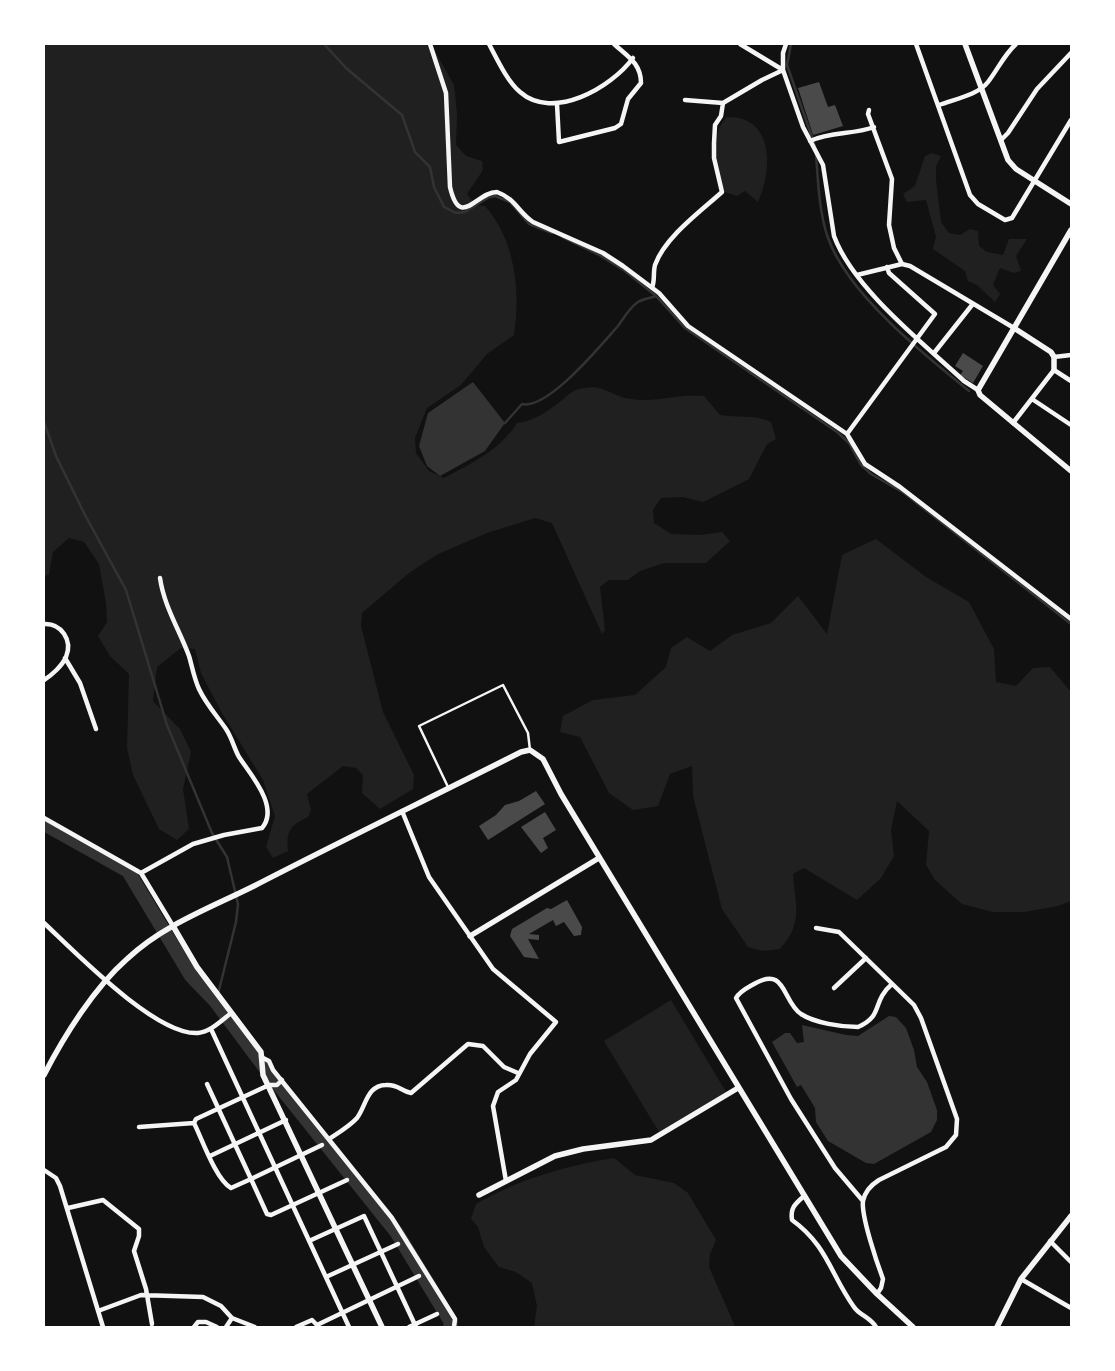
<!DOCTYPE html>
<html>
<head>
<meta charset="utf-8">
<style>
  body { margin:0 }
  #map { position:relative; width:1115px; height:1371px; overflow:hidden; background:#111; font-family:"DM Sans",sans-serif }
  canvas { display:block }
  .frame { position:absolute; inset:0; border:45px solid #fff; pointer-events:none }
</style>
</head>
<body>
<div id="map">
<canvas width="1115" height="1371"></canvas>
<div class="frame"></div>
</div>
<script>
const c = document.querySelector('canvas').getContext('2d');
c.lineJoin = 'round';
function fillPath(path, color) {
  c.fillStyle = color;
  c.fill(path, 'evenodd');
}
function trace(path, color, width, dash) {
  c.strokeStyle = color;
  c.lineWidth = width;
  c.lineCap = dash ? 'butt' : 'round';
  c.setLineDash(dash || []);
  c.stroke(path);
}
const green = new Path2D(`
  M44,44H431L454,85L457,114L456,145L466,156L482,161L483,170L467,194L475,205L485,206C515,240 521,291 514,335L487,354L461,385L427,408L415,438L416,453L429,471L444,478C472,463 500,450 517,423C534,421 547,412 561,401C565,398 570,392 576,390C604,381 608,396 631,399C658,403 679,393 704,396L720,415C738,418 754,414 771,422L776,439L767,444L749,479L703,502L683,497L661,498L653,510L654,523L671,534L700,535L722,532L730,541L706,563H664L640,571L628,580H609L600,587L605,630L602,634L552,523L535,518L487,533L438,554L409,573L362,613L361,626L383,712L414,775L413,789L380,809L362,793L363,775L356,768L343,766L307,794L311,810L308,817C290,825 286,831 288,851L273,858L266,847L275,816L263,780L222,713L201,673L195,649L181,648L157,667L153,701L180,729L191,752L183,789L189,829L177,840L159,829L133,775L127,748L129,674L110,656L98,636L107,622L106,603L99,564L84,542L69,538L53,552L49,574L44,577Z
  M727,117C774,116 773,170 758,202L745,191L737,196L725,192C716,170 709,134 727,117Z
  M932,153L941,156L936,166V180L941,222L949,233L960,235L970,229L978,231L979,246L987,252L1003,255L1009,239H1027L1016,256L1021,271L1014,273L1000,268L993,285L1000,294L995,302L977,285L968,281L965,271L933,249L936,237L926,200L907,202L903,194L915,186L925,156Z
  M876,539L926,577L969,602L994,649L996,682L1016,686L1033,668L1050,667L1071,692V901L1058,906L1024,912H993L962,904L935,880L926,865L929,831L897,801L891,830L894,856L881,878L857,900L804,868L793,874C795,906 804,922 780,949L762,951L748,947L722,909L693,796L692,766L670,774L658,806L633,810L609,793L580,737L560,732L563,716L593,700L635,695L666,667L671,648L687,637L710,651L732,635L771,623L798,596L827,634L842,555Z
  M671,1000L726,1092L659,1132L604,1041Z
  M614,1158L635,1175L674,1183L688,1193L716,1240L710,1254L709,1267L734,1324V1327H534L537,1306L532,1283L516,1272L499,1267L484,1247L478,1227L471,1219L476,1204C519,1179 565,1166 614,1158Z`);
const water = new Path2D(`
  M473,382L505,423L485,451L440,476L427,466L419,446L428,413Z
  M889,1016L896,1017L906,1028L914,1050L917,1067L927,1082L937,1110V1120L931,1132L874,1164L866,1163L828,1141L816,1122L815,1108L801,1085L797,1087L772,1042L785,1033H790L797,1043L804,1042L802,1025L846,1035L858,1036Z`);
const stream = new Path2D(`
  M324,44L346,68L402,115L415,152L430,167L434,187L444,207L456,213L465,212L489,197L495,196L510,202L529,224L552,233
  M791,44L787,65L815,146
  M816,154C818,181 819,212 828,238C848,294 923,354 969,391
  M562,237L601,256L625,271L656,296L685,328L837,432L849,443L861,465L871,474L904,493L1071,624
  M44,422L56,456L85,515L126,590L167,725L212,833L227,857L238,904L236,922L216,1002
  M505,423L522,404C548,410 601,345 618,326C623,319 630,307 638,302C643,299 651,298 656,296`);
const river = new Path2D(`
  M44,824L128,871L191,976L216,1002L269,1073L397,1233L451,1322L450,1327`);
const building = new Path2D(`
  M819,82L828,107L835,105L843,126L813,135L798,88Z
  M963,353L983,366L973,383L960,375L963,371L955,366Z
  M536,791L545,804L488,840L479,826L496,815L505,805L519,801Z
  M545,812L556,830L543,838L548,848L541,853L521,827Z
  M567,900L582,927L581,935L574,936L564,922L556,926L553,920L529,934L539,935V940L528,939L539,959L524,957L510,936L512,929L547,908L551,909Z`);
const service = new Path2D(`
  M448,787L419,726L503,685L528,733L530,750`);
const minor = new Path2D(`
  M430,44L446,93L450,187C460,230 476,192 497,192C516,199 518,212 533,222L603,253L623,266L659,293L688,326L847,434L865,464L900,487L1071,619
  M489,44C497,59 507,81 520,92C553,121 611,88 633,58
  M740,44L783,70
  M786,44L783,53V70L803,127L823,165L834,236C853,288 923,343 964,381L978,390
  M916,44L970,195L978,204L1005,220L1012,218L1071,120
  M685,100L723,103L762,80L783,70
  M557,104L559,142L615,128L621,124L628,99L641,83C641,63 627,56 614,44
  M939,105C955,99 978,95 988,82C998,69 1004,55 1016,44
  M869,110L868,114L892,179L889,225L894,248L902,264
  M1001,140L1008,133L1037,89L1071,53
  M810,141C831,131 853,135 874,127
  M857,275L902,264L910,266L1014,328
  M652,288C655,281 653,272 655,265C665,237 701,211 722,192L714,158V143L715,125L721,116L723,103
  M934,353L972,305
  M1054,357L1071,355
  M1032,399L1071,425
  M1013,423L1054,370L1071,381
  M847,434L935,314L889,273L887,267
  M44,624C61,623 73,640 66,657C62,666 52,675 44,680
  M65,658L80,683L96,729
  M402,811L429,877L493,969L556,1022L530,1054L516,1080L498,1092L493,1106L506,1181
  M44,818L141,873L173,926
  M141,873L193,844L224,835L262,828C280,807 250,774 239,757C234,748 232,738 226,729C217,716 206,704 199,689C194,678 192,666 189,656C179,629 164,606 160,578
  M44,923C74,951 156,1036 198,1033C210,1032 221,1021 230,1014
  M816,928L839,932L914,1005L921,1018L957,1119L956,1135L946,1147L879,1180C871,1185 865,1191 863,1201C861,1216 877,1263 883,1279L881,1288L877,1294
  M834,988L866,958
  M211,1029L349,1327
  M263,1058L269,1061L273,1070L392,1218L455,1319L454,1327
  M194,1123C202,1139 216,1180 231,1188L251,1179L207,1084
  M139,1127L194,1123L196,1119L269,1085H277L282,1080
  M329,1139C338,1133 350,1126 357,1118C366,1106 367,1085 386,1085C398,1084 401,1091 411,1093L468,1044L483,1046L504,1067L518,1073
  M322,1145L251,1179L267,1214L271,1215L347,1180
  M210,1156L286,1120
  M44,1170L56,1178L60,1186L103,1327
  M804,1196C795,1204 790,1208 792,1220C827,1245 831,1275 854,1307C859,1315 870,1317 876,1327
  M863,1201L835,1168L791,1099L736,998C740,991 747,988 754,984C786,965 782,1001 801,1014C815,1023 841,1027 858,1027C884,1016 871,1002 892,984
  M68,1208L103,1200L139,1229V1236L134,1251L146,1289L152,1324
  M309,1241L364,1216L416,1327
  M1050,1241L1071,1262
  M326,1277L398,1244
  M1021,1279L1071,1308
  M98,1311L141,1295L203,1297L221,1306L232,1318L255,1327
  M317,1325L419,1276
  M194,1327L198,1322H206L217,1327
  M226,1327L232,1318
  M296,1327L312,1320L318,1326
  M409,1327L437,1314`);
const tertiary = new Path2D(`
  M965,44L1008,160L1016,169L1071,204
  M1071,230L978,390L980,395L1071,471
  M1014,328L1051,352L1054,357V370
  M173,926L197,967L261,1052L263,1075L382,1327
  M470,936L599,858
  M44,1075C64,1036 94,988 127,959C163,925 210,908 254,886C343,840 432,797 521,752L530,750L543,759L561,794L841,1256L877,1294L913,1327
  M479,1195L555,1156L583,1149L651,1140L738,1088
  M997,1327L1021,1279L1071,1216`);
fillPath(green, '#202020');
fillPath(water, '#333');
trace(stream, '#333', 2.5);
trace(river, '#333', 14);
fillPath(building, '#4a4a4a');
trace(service, '#f5f5f5', 2.5);
trace(minor, '#f5f5f5', 4.5);
trace(tertiary, '#f5f5f5', 5.5);
</script>
</body>
</html>
